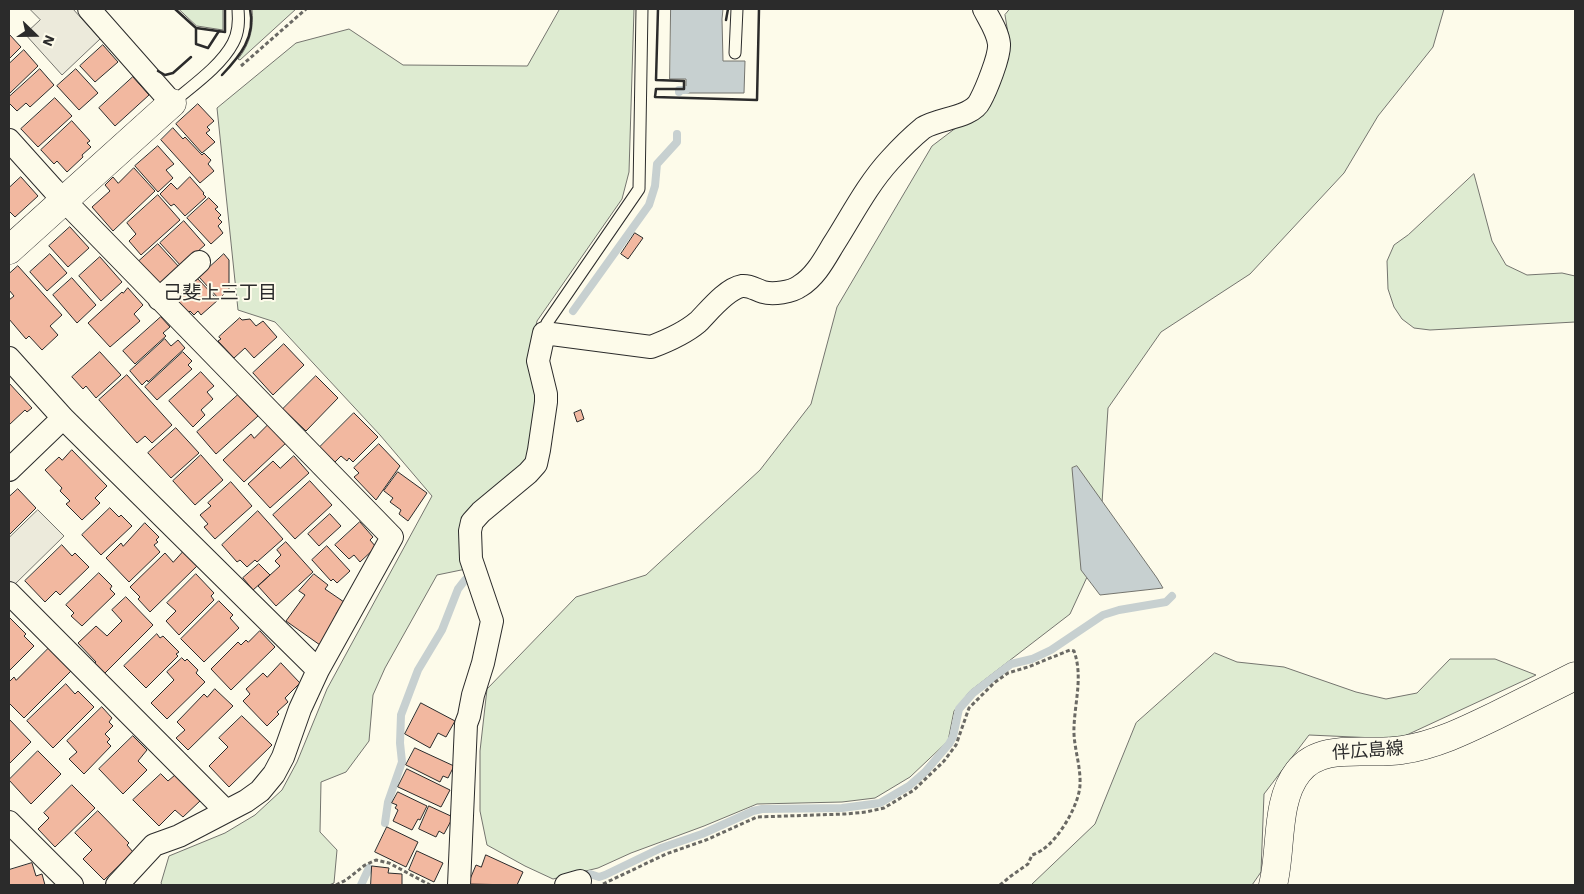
<!DOCTYPE html>
<html>
<head>
<meta charset="utf-8">
<style>
  body { margin:0 }
  #map { position:relative; width:1584px; height:894px; overflow:hidden; background:#fdfbea; font-family:"Work Sans",sans-serif }
  canvas { display:block }
  .frame { position:absolute; inset:0; border:10px solid #2b2b2b; pointer-events:none }
  .north { position:absolute; left:10px; top:10px; width:50px; height:50px; -webkit-text-stroke:4px #fdfbea; paint-order:stroke; rotate:112deg; font-size:14px; font-weight:700; line-height:20px; text-align:center; color:#2b2b2b }
  .north::after { content:''; display:block; margin:auto; width:18px; height:22px; background:#2b2b2b; clip-path:polygon(50% 0,100% 100%,50% 72%,0 100%) }
</style>
</head>
<body>
<div id="map">
<canvas width="1584" height="894"></canvas>
<div class="frame"></div>
<div class="north">N</div>
</div>
<script>
const c = document.querySelector('canvas').getContext('2d');
c.lineJoin = 'round';
function fillPath(path, color) {
  c.fillStyle = color;
  c.fill(path, 'evenodd');
}
function trace(path, color, width, dash) {
  c.strokeStyle = color;
  c.lineWidth = width;
  c.lineCap = dash ? 'butt' : 'round';
  c.setLineDash(dash || []);
  c.stroke(path);
}
function write(font, color, halo, rows, align = 'center') {
  c.font = font + ' "Work Sans","Noto Sans JP",sans-serif';
  c.lineWidth = 4;
  c.setLineDash([]);
  c.textBaseline = 'middle';
  c.strokeStyle = halo;
  c.fillStyle = color;
  for (const [text, x, y, turn = 0] of rows) {
    c.save();
    c.translate(x, y);
    c.rotate((+turn || 0) * Math.PI / 180);
    c.textAlign = isNaN(turn) ? turn : align;
    if (halo) c.strokeText(text, 0, 0);
    c.fillText(text, 0, 0);
    c.restore();
  }
}
const green = new Path2D(`
  M179,9H223V30L197,26Z
  M252,9H296L240,60L238,59C250,44 254,28 252,9Z
  M560,9H634L629,172L622,199L537,321L530,354L539,390L528,461L474,508L466,569L437,575L385,668L373,695L369,741L346,772L321,782L320,832L337,850L334,883L329,885H162L161,883L169,856L225,833L255,815L282,790L297,762L327,689L432,496L380,435L275,322L238,310L217,108L296,43L349,29L403,65L527,66Z
  M1010,9H1444L1433,47L1378,116L1344,173L1250,274L1161,332L1108,408L1099,551L1070,614L970,691L954,711L948,741L910,777L875,798L842,802L757,804L704,826L631,853L598,868L553,879L525,866L487,845L480,811V751L487,689L576,597L646,575L760,470L811,404L837,307L932,146L961,124L1010,46L1005,15Z
  M1474,174L1492,241L1506,265L1527,275L1562,273L1575,276V322L1430,330L1414,328L1402,319L1394,307L1388,289L1387,261L1394,245L1408,235Z
  M1215,653L1237,662L1284,667L1356,692L1386,699L1417,693L1450,659H1495L1536,675L1398,739L1309,735L1264,794L1261,872L1252,885H1031L1095,824L1136,723Z`);
const parking = new Path2D(`
  M30,9H73L100,39L62,75L25,34L40,20Z
  M38,510L64,536L12,587L9,583V538Z`);
const water = new Path2D(`
  M671,9H723L722,19L723,61H745L744,93H686V79H670Z
  M1077,466L1157,578L1163,588L1100,595L1081,570L1072,468Z`);
const stream = new Path2D(`
  M679,92V90H686
  M573,311L649,205L655,186L657,164L677,142V134
  M385,823L388,802L402,762L400,743L401,715L418,670L442,630L458,589L465,580
  M590,874L599,877L605,875L661,848L702,834L753,811L762,809L842,808L880,803L909,786L925,772L949,744L953,737L959,709L973,693L1011,664L1032,659L1051,650L1103,615L1119,610L1166,602L1172,596
  M361,885L369,868`);
const building = new Path2D(`
  M9,34L21,47L9,59Z
  M103,45L118,62L95,82L80,66Z
  M24,50L38,66L9,94V64Z
  M40,69L54,85L30,107L26,103L17,111L9,103V97Z
  M76,69L98,93L79,110L57,86Z
  M133,77L149,95L115,126L99,108Z
  M55,98L72,116L38,147L21,129Z
  M198,104L214,121L207,127L210,130L206,133L215,142L202,153L176,124Z
  M72,121L90,141L87,143L91,147L82,155L83,157L67,172L57,161L54,164L41,150Z
  M173,128L183,139L185,137L202,155L204,153L211,160L208,164L214,171L200,183L161,140Z
  M158,146L174,164L166,170L173,178L158,192L135,166Z
  M134,168L155,191L113,231L92,207L110,191L105,185L113,177L118,183Z
  M21,177L38,196L15,217L9,211V188Z
  M190,177L204,193L203,194L206,197L185,216L174,204L171,206L160,194L171,183L177,189Z
  M158,195L180,220L141,255L129,241L136,234L127,223Z
  M209,198L218,207L215,209L221,215L218,218L222,222L218,226L223,233L211,244L187,218Z
  M184,221L205,245L181,266L160,243Z
  M70,227L89,248L68,267L49,246Z
  M635,233L643,238L628,259L621,254Z
  M158,244L180,268L160,286L138,262Z
  M50,254L67,273L47,291L30,272Z
  M224,254L229,260V289L219,299L199,277Z
  M100,257L122,282L101,301L79,276Z
  M18,266L62,315L50,326L58,335L42,350L29,336L26,339L9,319V300L14,296L9,290V274Z
  M196,277L218,300L201,315L198,311L194,315L190,311L187,314L173,298Z
  M72,278L96,305L77,323L53,295Z
  M128,288L143,305L134,314L140,321L110,347L88,323L122,292L123,293Z
  M161,317L170,327L163,333L166,336L135,364L123,351Z
  M240,318L242,320L250,319L256,326L263,321L277,337L254,358L245,348L234,358L218,341L221,339L219,337Z
  M165,339L171,346L178,340L185,348L148,382L147,380L142,385L130,371Z
  M284,344L304,365L273,395L253,373Z
  M100,352L121,375L96,398L86,386L83,389L72,377Z
  M183,352L192,361L188,365L192,369L157,400L145,387Z
  M201,372L214,386L207,392L213,399L201,410L205,415L193,427L169,401Z
  M127,375L172,425L152,443L145,436L137,443L99,400Z
  M316,376L338,398L306,431L283,409Z
  M9,383L32,408L27,412L25,410L9,425Z
  M238,395L258,416L216,454L197,432Z
  M581,410L584,419L577,422L574,413Z
  M354,413L378,437L353,462L349,458L347,461L341,456L335,462L320,447Z
  M270,423L287,442L244,482L223,460L251,434L254,438Z
  M176,428L199,453L171,478L148,453Z
  M379,444L400,466L376,500L354,477L359,473L354,468Z
  M72,450L107,486L95,498L100,503L82,520L66,504L70,501L60,491L62,488L45,470L59,457L62,460Z
  M201,455L223,480L195,505L173,481Z
  M294,456L309,473L270,508L248,484L273,461L280,468Z
  M398,472L427,493L408,521L399,514L401,510L390,502L393,498L384,491Z
  M310,481L332,505L295,539L273,515Z
  M231,482L252,506L215,539L204,527L208,524L200,515L211,506L208,503Z
  M18,489L36,508L9,535V497Z
  M110,508L119,517L121,515L132,526L101,555L82,535Z
  M258,511L283,539L257,562L255,560L247,567L240,560L237,562L222,545Z
  M330,514L341,526L319,546L308,534Z
  M360,522L373,537L370,540L376,547L360,562L354,555L349,559L335,545Z
  M145,523L159,537L156,540L158,542L154,545L160,552L129,582L106,558L121,543L123,546Z
  M286,542L313,572L276,606L258,586L280,566L275,561L281,555L277,550Z
  M62,545L72,556L75,553L89,567L60,595L56,591L45,602L25,581Z
  M327,546L350,571L337,583L333,579L331,581L312,560Z
  M183,552L197,566L150,612L138,599L140,597L130,587L165,553L173,562Z
  M259,564L270,575L253,590L243,578Z
  M99,573L112,586L110,589L115,594L82,626L71,616L74,613L66,605Z
  M196,574L214,593L211,596L214,600L179,635L166,621L176,611L167,603Z
  M314,574L328,585L325,589L344,602L336,614L340,617L320,645L286,621L305,595L299,591Z
  M126,597L153,625L103,675L92,665L96,662L78,643L96,626L107,636L122,621L112,610Z
  M219,601L233,615L230,618L239,628L204,662L181,639Z
  M9,617L26,634L24,636L34,646L9,671Z
  M260,631L275,647L231,690L211,669L238,642L241,645L246,640L248,642Z
  M157,634L160,638L163,636L179,652L176,654L178,656L146,688L124,666Z
  M49,648L71,671L24,718L9,703V682L14,677L16,680Z
  M182,658L185,661L187,659L198,670L196,673L205,682L167,719L151,703L174,680L167,672Z
  M281,663L300,683L285,698L288,702L277,712L279,714L267,726L243,701L250,694L246,689L263,673L267,677Z
  M66,684L75,694L78,691L94,707L53,748L27,721Z
  M215,689L233,706L188,750L176,738L185,730L177,722L204,694L207,697Z
  M421,703L455,721L446,737L438,733L430,748L405,734Z
  M102,707L112,718L109,722L113,726L105,734L110,739L107,742L111,746L84,774L69,759L77,752L67,741Z
  M242,716L272,745L229,787L209,766L228,747L219,738Z
  M9,719L31,742L9,764Z
  M133,736L147,750L138,761L147,770L123,794L99,769Z
  M415,748L454,766L448,778L443,776L440,782L406,765Z
  M38,751L61,774L31,804L9,780Z
  M407,769L450,790L441,807L398,787Z
  M161,774L168,781L175,775L200,801L183,817L175,810L159,826L133,800Z
  M72,785L95,808L55,847L38,829L49,818L44,813Z
  M398,792L427,806L420,820L418,819L412,830L393,821L398,810L395,808L397,805L392,803Z
  M429,806L453,817L444,834L439,831L436,837L419,829Z
  M98,811L129,843L127,845L133,852L104,880L83,859L92,850L75,833Z
  M387,827L418,842L406,867L375,852Z
  M417,851L443,863L434,882L409,870Z
  M486,855L523,872L517,885L468,884L476,865L481,867Z
  M32,863L36,876L42,874L45,885H9V870Z
  M372,866L389,868L388,873L402,874V885H371Z`);
const path = new Path2D(`
  M241,66L306,9
  M603,884L666,854L706,840L757,817L845,814L866,812L884,808L914,790L944,761L956,745L969,708L994,683L1008,673L1028,667L1070,650L1074,651C1083,676 1075,701 1074,727C1073,746 1081,765 1080,785C1079,805 1059,839 1042,850C1039,852 1035,854 1032,855L1028,864L1011,876L1000,885
  M336,885L346,880L365,865L376,860L389,863L430,885`);
const service = new Path2D(`
  M735,53L737,9
  M172,103C192,86 221,66 233,43C239,32 239,21 238,9
  M544,333L547,323L639,189L642,9`);
const minor = new Path2D(`
  M89,9L172,103
  M9,140L53,189L392,537L318,670L300,709L283,757L274,774L260,791L246,801L179,836L154,845L117,885
  M159,299L199,262
  M9,358L63,418L318,670
  M9,470L63,418
  M9,593L226,811
  M9,822L72,885
  M459,885L466,724L469,716L473,695L483,663L492,621L471,559L470,531L472,522L481,512L528,473L536,464L539,450L546,402V394L538,361L544,333L651,347C667,341 685,333 698,322C709,311 726,289 742,286C750,285 756,290 763,292C773,295 792,292 800,286C815,277 824,260 833,245C851,217 867,185 890,160C900,149 912,137 923,128C938,118 972,118 980,101C986,90 1000,56 999,44C998,32 989,19 984,9
  M566,885L580,881`);
const tertiary = new Path2D(`
  M9,250L172,103`);
const secondary = new Path2D(`
  M1273,885C1282,850 1275,801 1298,772C1322,741 1368,756 1402,750C1436,745 1466,730 1497,715C1523,702 1549,689 1575,676`);
const wall = new Path2D(`
  M175,9L196,28L225,32V9
  M658,9L656,80L684,81V89H656L655,97L757,100L759,9
  M726,20L728,9
  M196,28V44L208,48L219,31
  M158,71L165,75L173,73L191,57
  M222,75C240,56 256,37 250,9`);
const streetNames = [
  ["伴広島線",1368,751,-4]
];
const neighbourhoodNames = [
  ["己斐上三丁目",220,293]
];
fillPath(green, '#deebd1');
trace(green, '#74746e', 1);
fillPath(parking, '#eceadb');
trace(parking, '#74746e', 1);
fillPath(water, '#c7d0d0');
trace(water, '#74746e', 1);
trace(stream, '#c7d0d0', 8);
fillPath(building, '#f2b8a0');
trace(building, '#2b2b2b', 1);
trace(service, '#2b2b2b', 13);
trace(minor, '#2b2b2b', 24);
trace(tertiary, '#2b2b2b', 29);
trace(secondary, '#2b2b2b', 29);
trace(path, '#6a6964', 3, [4, 2.5]);
trace(service, '#fdfbea', 11);
trace(minor, '#fdfbea', 22);
trace(tertiary, '#fdfbea', 28);
trace(secondary, '#fdfbea', 28);
trace(wall, '#2b2b2b', 2.5);
write('18px', '#2b2b2b', '#fdfbea', streetNames);
write('19px', '#2b2b2b', '#fdfbea', neighbourhoodNames);
</script>
</body>
</html>
